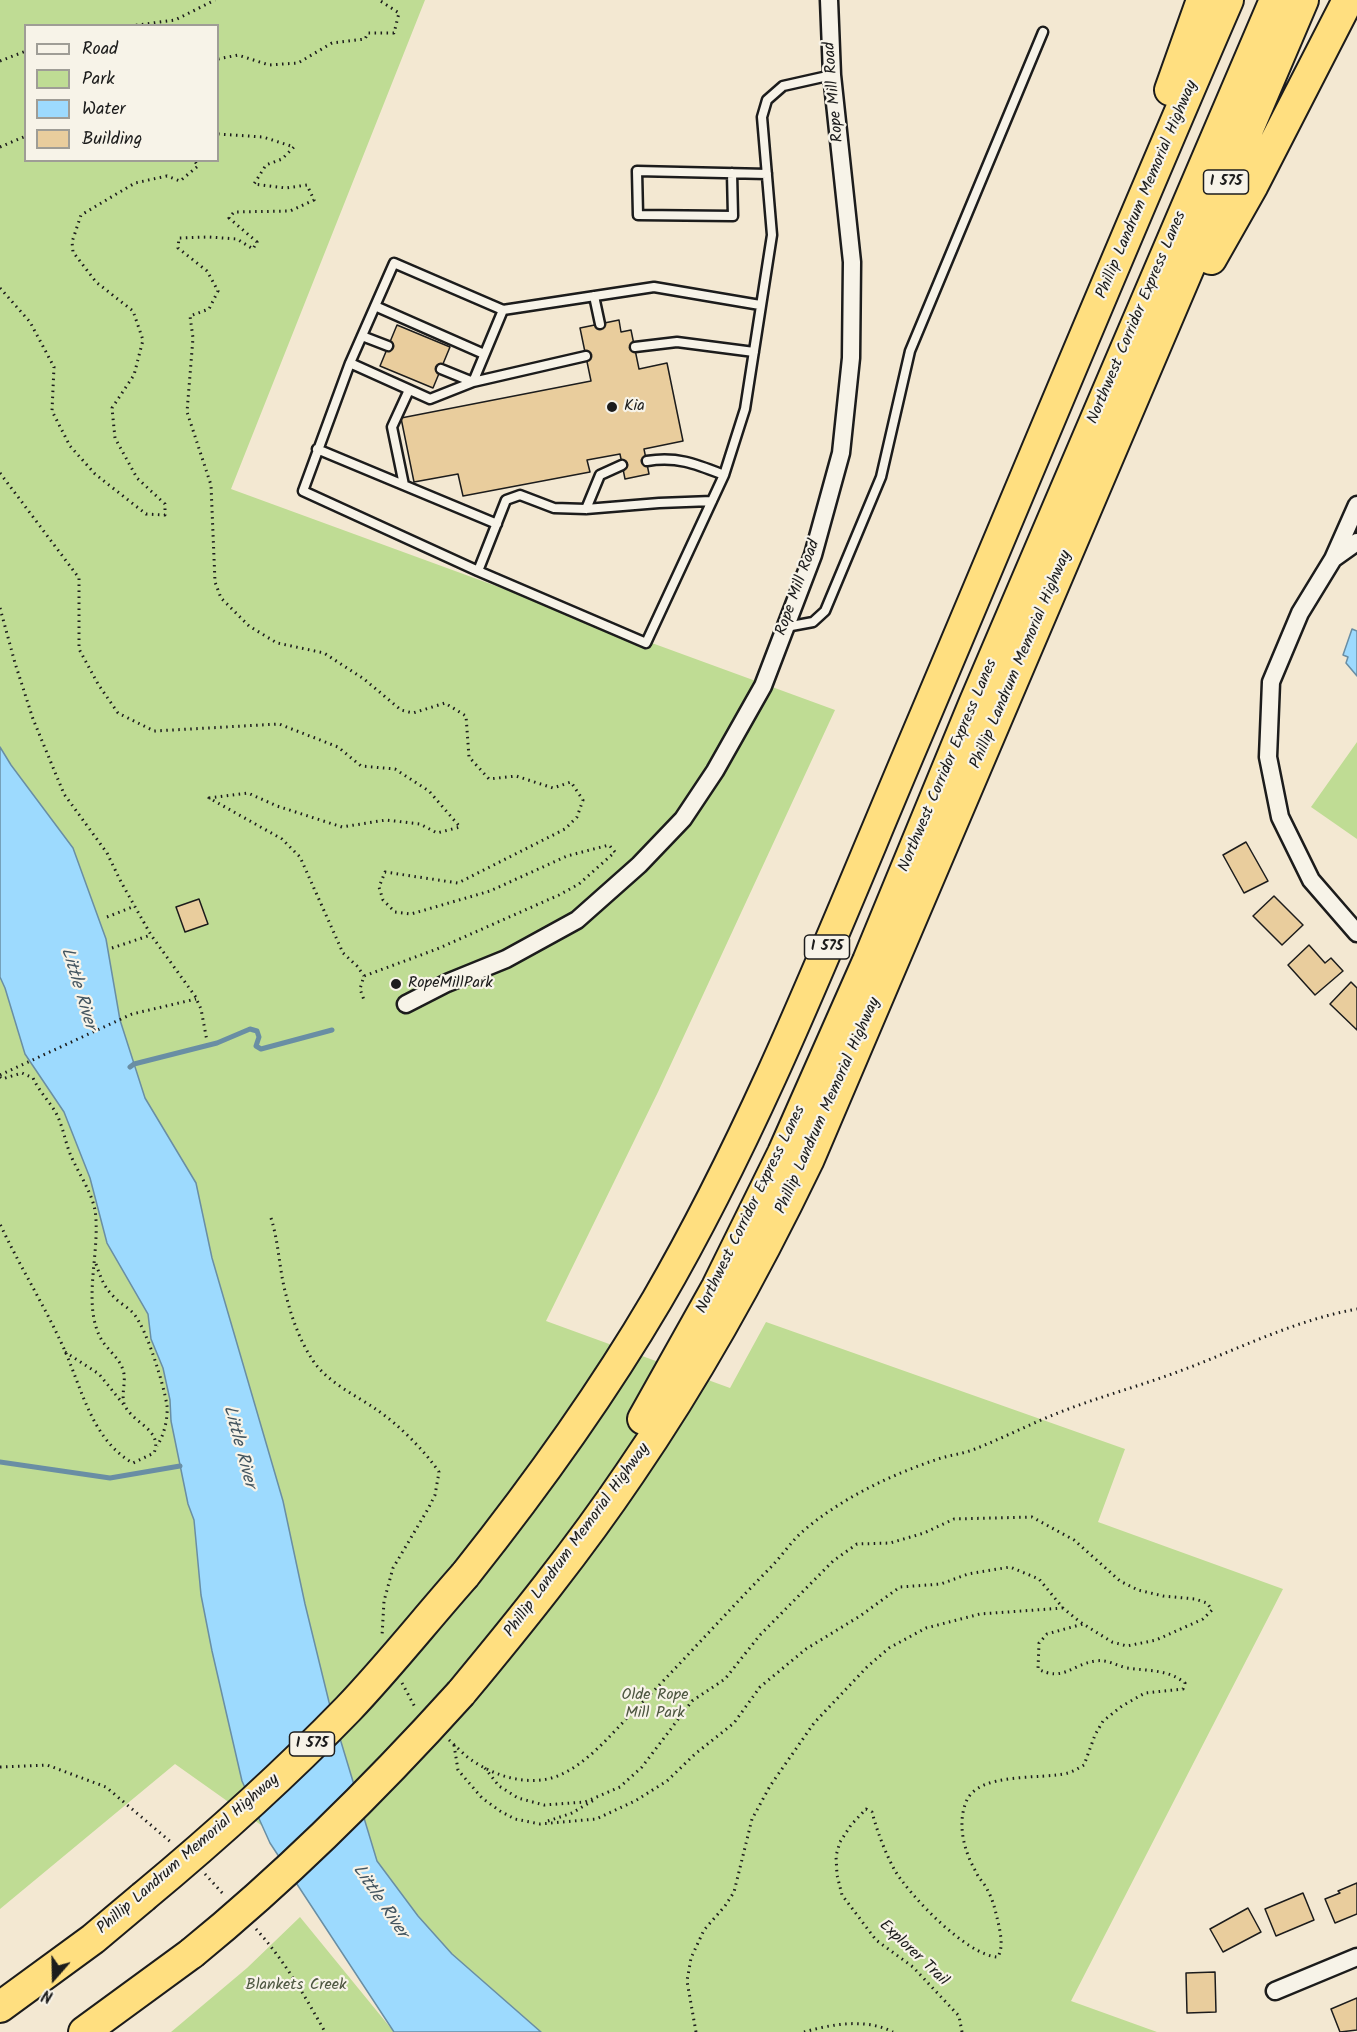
<!DOCTYPE html>
<html>
<head>
<meta charset="utf-8">
<style>
  body { margin:0 }
  #map { position:relative; width:1357px; height:2032px; overflow:hidden; background:#f3e8d2; font-family:Kalam,sans-serif }
  canvas { display:block }
  .legend { position:absolute; left:24px; top:24px; width:195px; height:138px; box-sizing:border-box; background:#f7f3e8; border:2px solid #9f9d96; margin:0; padding:8px 10px; list-style:none; font-size:18px; color:#1c1c1c }
  .legend li { display:flex; align-items:center; gap:12px; height:30px }
  .legend b { width:30px; border:2px solid #9f9d96 }
  .north { position:absolute; left:24px; top:1948px; width:60px; height:60px; -webkit-text-stroke:4px #f7f3e8; paint-order:stroke; rotate:200deg; font-size:16px; font-weight:700; line-height:24px; text-align:center; color:#1c1c1c }
  .north::after { content:''; display:block; margin:auto; width:21px; height:27px; background:#1c1c1c; clip-path:polygon(50% 0,100% 100%,50% 72%,0 100%) }
</style>
</head>
<body>
<div id="map">
<canvas width="1357" height="2032"></canvas>
<ul class="legend">
<li><b style="height:8px;background:#f7f3e8"></b>Road</li>
<li><b style="height:16px;background:#bfdc94"></b>Park</li>
<li><b style="height:16px;background:#9ddafe"></b>Water</li>
<li><b style="height:16px;background:#e9cd9d"></b>Building</li>
</ul>
<div class="north">N</div>
</div>
<script>
const c = document.querySelector('canvas').getContext('2d');
c.lineJoin = 'round';
function fillPath(path, color) {
  c.fillStyle = color;
  c.fill(path, 'evenodd');
}
function trace(path, color, width, dash) {
  c.strokeStyle = color;
  c.lineWidth = width;
  c.lineCap = dash ? 'butt' : 'round';
  c.setLineDash(dash || []);
  c.stroke(path);
}
function write(font, color, halo, rows, align = 'center') {
  c.font = font + ' Kalam,sans-serif';
  c.lineWidth = 4.5;
  c.setLineDash([]);
  c.textBaseline = 'middle';
  c.strokeStyle = halo;
  c.fillStyle = color;
  for (const [text, x, y, turn = 0] of rows) {
    c.save();
    c.translate(x, y);
    c.rotate((+turn || 0) * Math.PI / 180);
    c.textAlign = isNaN(turn) ? turn : align;
    if (halo) c.strokeText(text, 0, 0);
    c.fillText(text, 0, 0);
    c.restore();
  }
}
const green = new Path2D(`
  M0,0H425L231,489L835,710L658,1092L546,1321L730,1388L766,1322L1125,1449L1098,1522L1283,1589L1071,2001L1157,2032H472L409,1930L175,1764L0,1909ZM26,26H218V160H26Z
  M1357,742V839L1311,807Z
  M300,1917L394,2032H171L247,1968Z`);
const water = new Path2D(`
  M1352,629L1357,631V676L1346,663L1348,657L1343,655Z
  M0,747L11,765L73,848L106,939L120,1020L145,1098L196,1183L212,1258L283,1501L305,1604L329,1702L377,1861L418,1916L452,1954L541,2032H394L270,1843L242,1781L212,1651L201,1595L194,1520L188,1504L171,1421L170,1400L163,1368L151,1339L148,1314L107,1243L90,1178L64,1112L25,1054L5,988L0,977Z`);
const stream = new Path2D(`
  M130,1067L134,1064L217,1043L250,1029L257,1031L259,1037L256,1046L261,1049L332,1030
  M0,1462L110,1478L180,1466`);
const building = new Path2D(`
  M619,320L621,332L631,330L639,369L667,363L683,441L644,449L649,474L625,479L620,454L587,460L590,472L463,496L458,474L414,482L401,418L591,381L580,328Z
  M397,325L450,347L433,388L380,366Z
  M1246,842L1268,881L1244,893L1223,855Z
  M1274,896L1303,925L1282,945L1253,916Z
  M199,899L208,924L185,932L176,907Z
  M1309,945L1325,963L1331,958L1343,971L1315,995L1288,965Z
  M1351,982L1357,988V1030L1330,1004Z
  M1357,1883V1914L1335,1923L1325,1899L1340,1893L1338,1891Z
  M1303,1893L1314,1920L1276,1936L1265,1909Z
  M1248,1908L1261,1932L1223,1952L1210,1929Z
  M1215,1972L1216,2012L1187,2013L1186,1973Z
  M1357,1998V2030L1340,2032L1331,2009Z`);
const path = new Path2D(`
  M130,26L175,20L215,0
  M218,59L238,55L269,65L298,63L332,43L365,39L368,33H394L399,13L379,0
  M0,61L26,51
  M218,134L263,137L294,147L282,159L266,165L254,184L286,188L307,185L314,200L290,211L234,212L229,218L257,242L253,249L237,239L209,237L179,238L178,248L207,271L218,291L209,309L190,316L193,338L187,412L211,485L215,582L221,598L249,626L277,643L324,653L364,679L401,710L413,713L445,703L466,716L469,757L489,779L516,776L553,788L571,782L583,800L577,817L565,829L458,883L385,872L379,887L383,900L395,912L411,914L490,891L567,856L609,845L615,852L579,884L559,895L437,949L364,976L360,989L364,1000
  M0,147L26,136
  M0,288L30,322L54,367L52,411L70,446L95,474L146,514L165,515V504L137,478L115,438L112,408L134,375L143,340L133,311L96,282L73,252L72,242L81,215L135,183L167,176L180,181L198,166L194,160
  M0,473L79,578V649L98,684L118,713L154,731L279,724L338,747L361,766L395,769L429,791L460,827L437,833L420,824L386,820L342,827L277,806L248,793L209,798L282,839L300,857L343,953L357,966L364,976
  M0,608L15,663L33,719L64,794L107,853L121,882L151,935L195,996L201,1009L207,1041
  M107,917L135,906
  M112,948L151,935
  M0,1075L132,1014L196,999
  M0,1077L2,1079L22,1073L33,1078C39,1091 49,1101 56,1113C63,1126 65,1142 71,1156C79,1174 91,1191 95,1210C101,1250 82,1301 100,1337C106,1349 119,1357 123,1370C127,1382 120,1395 125,1406C134,1424 163,1430 154,1453L133,1463C93,1441 82,1390 65,1351C46,1308 20,1267 0,1224
  M271,1218C279,1243 279,1269 286,1295C291,1316 300,1341 312,1359C326,1382 356,1395 377,1410C398,1424 425,1451 439,1472L435,1495L428,1509L393,1568L384,1601L382,1636
  M96,1264C100,1276 104,1287 113,1296C119,1303 128,1307 134,1314C147,1330 164,1385 167,1406C168,1419 164,1435 157,1446
  M65,1352L99,1374L124,1405
  M402,1683L416,1709
  M449,1740C457,1747 465,1756 473,1761C498,1778 532,1787 560,1775C587,1763 609,1737 629,1716C677,1668 722,1617 770,1568C781,1557 790,1543 802,1532C840,1499 890,1475 938,1459C950,1455 963,1454 975,1449C1003,1438 1030,1424 1058,1413C1098,1397 1140,1386 1180,1371C1239,1349 1295,1320 1357,1309
  M454,1745L458,1770L482,1798L500,1811L515,1819L540,1824L596,1819L635,1801L667,1781L695,1754L734,1723L760,1687L806,1649L860,1616L900,1587L941,1584L968,1574L1010,1567L1039,1579L1063,1608L1080,1622L1112,1642L1127,1646L1156,1640L1203,1619L1212,1610L1207,1603L1195,1599L1163,1596L1138,1590L1120,1581L1074,1540L1032,1517L954,1519L924,1533L890,1543L857,1544L833,1561L760,1635L725,1679L692,1701L642,1767L620,1787L585,1802L544,1805L518,1798L499,1786L484,1767
  M0,1767L47,1765L106,1787L172,1843
  M548,1821L572,1813L594,1800
  M205,1874L225,1896
  M256,1929C284,1960 305,1996 325,2032
  M696,2032L687,1981L691,1958L704,1930L725,1906L734,1892L752,1819L770,1786L814,1723L867,1667L889,1648L926,1628L980,1614L1063,1608
  M804,2032C832,2024 866,2018 893,2032
  M962,2032L959,2016L913,1967L876,1940L842,1895L837,1875L836,1856L840,1842L851,1825L866,1809L872,1812C877,1831 885,1852 894,1869C909,1895 967,1956 998,1957C1003,1947 1001,1937 999,1926C996,1914 994,1902 988,1891C985,1884 979,1879 976,1872C964,1851 957,1825 966,1802C978,1771 1042,1780 1068,1773C1074,1771 1079,1768 1084,1765L1095,1735L1103,1721L1122,1706L1145,1693L1183,1689L1185,1683C1168,1669 1147,1671 1127,1668C1115,1665 1107,1659 1095,1661C1071,1665 1063,1682 1038,1669L1039,1643L1047,1634L1083,1624`);
const service = new Path2D(`
  M732,173L733,216L638,215L637,171L767,174
  M594,296L600,324
  M760,305L654,287L503,310L394,263L350,363L303,491L478,571L646,643L724,475L745,409L772,235L762,117L767,100L783,86L832,75
  M375,306L484,354
  M362,336L388,346
  M635,347L677,342L754,352
  M350,363L430,399L473,382L503,310
  M441,369L473,382L586,356
  M317,449L497,524
  M647,461C677,456 696,464 724,475
  M404,485L392,427L409,390
  M586,509L600,475L622,465
  M478,571L506,500L520,495L554,508L586,509L659,503L712,501
  M786,627L813,622L825,611L881,477L910,351L1043,32`);
const minor = new Path2D(`
  M1357,505L1333,559L1357,542
  M1333,559L1300,613L1271,682L1268,757L1280,817L1311,880L1357,933
  M406,1004L447,983L506,959L577,920L639,865L683,819L715,771L763,686L813,555L841,453L851,358L852,262L832,75L829,0
  M1275,1991L1357,1957`);
const motorway = new Path2D(`
  M1170,90L1202,0
  M1211,259L1253,185L1348,0
  M643,1419L717,1287L783,1153L868,961L974,704L1275,0
  M465,1575C535,1487 600,1397 657,1300C757,1128 831,938 908,756C1015,504 1119,251 1228,0
  M461,1693C520,1622 578,1550 630,1473C698,1374 756,1269 808,1161L1303,0
  M0,2007L93,1939L143,1897
  M84,2032L192,1953`);
const motorwayBridge = new Path2D(`
  M143,1897C214,1838 283,1776 348,1709C389,1666 426,1619 465,1575
  M192,1953C289,1874 377,1786 461,1693`);
const markers = [
  [612,407,6,"#1c1c1c"],
  [396,984,6,"#1c1c1c"]
];
const shields = [
  [1226,182,45],
  [827,947,45],
  [312,1744,45]
];
const shieldNames = [
  ["I 575",1226,182],
  ["I 575",827,947],
  ["I 575",312,1744]
];
const streetNames = [
  ["Rope Mill Road",835,92,-95],
  ["Phillip Landrum Memorial Highway",1148,190,-67],
  ["Northwest Corridor Express Lanes",1138,318,-67],
  ["Rope Mill Road",799,588,-70],
  ["Phillip Landrum Memorial Highway",1022,660,-67],
  ["Northwest Corridor Express Lanes",949,766,-67],
  ["Phillip Landrum Memorial Highway",829,1106,-66],
  ["Northwest Corridor Express Lanes",752,1210,-64],
  ["Phillip Landrum Memorial Highway",578,1541,-54],
  ["Phillip Landrum Memorial Highway",189,1855,-41],
  ["Explorer Trail",913,1954,43]
];
const poiNames = [
  ["Kia",624,407],
  ["RopeMillPark",408,984]
];
const parkNames = [
  ["Olde Rope",655,1696],
  ["Mill Park",655,1714],
  ["Blankets Creek",296,1986]
];
const waterNames = [
  ["Little River",77,989,73],
  ["Little River",238,1447,75],
  ["Little River",379,1902,56]
];
fillPath(green, '#bfdc94');
fillPath(water, '#9ddafe');
trace(water, '#698ea4', 1.5);
trace(stream, '#698ea4', 5);
fillPath(building, '#e9cd9d');
trace(building, '#1c1c1c', 1.5);
trace(service, '#1c1c1c', 13);
trace(minor, '#1c1c1c', 21);
trace(motorway, '#1c1c1c', 34);
trace(path, '#1c1c1c', 3, [1.5, 4.5]);
trace(service, '#f7f3e8', 8);
trace(minor, '#f7f3e8', 16);
trace(motorway, '#ffdf80', 30);
trace(motorwayBridge, '#1c1c1c', 34, []);
trace(motorwayBridge, '#ffdf80', 30);
for (const [x, y, r, color] of markers) {
  const dot = new Path2D();
  dot.arc(x, y, r, 0, 2 * Math.PI);
  c.fillStyle = color;
  c.fill(dot);
  trace(dot, '#f7f3e8', 2);
}
for (const [x, y, w] of shields) {
  const box = new Path2D();
  box.roundRect(x - w / 2, y - 12, w, 24, 4.5);
  c.fillStyle = '#f7f3e8';
  c.fill(box);
  trace(box, '#1c1c1c', 1.5);
}
write('bold 15px', '#1c1c1c', null, shieldNames);
write('16px', '#1c1c1c', '#f7f3e8', streetNames);
write('16px', '#1c1c1c', '#f7f3e8', poiNames, 'left');
write('16px', '#4d5640', '#f7f3e8', parkNames);
write('italic 18px', '#435560', '#f7f3e8', waterNames);
</script>
</body>
</html>
